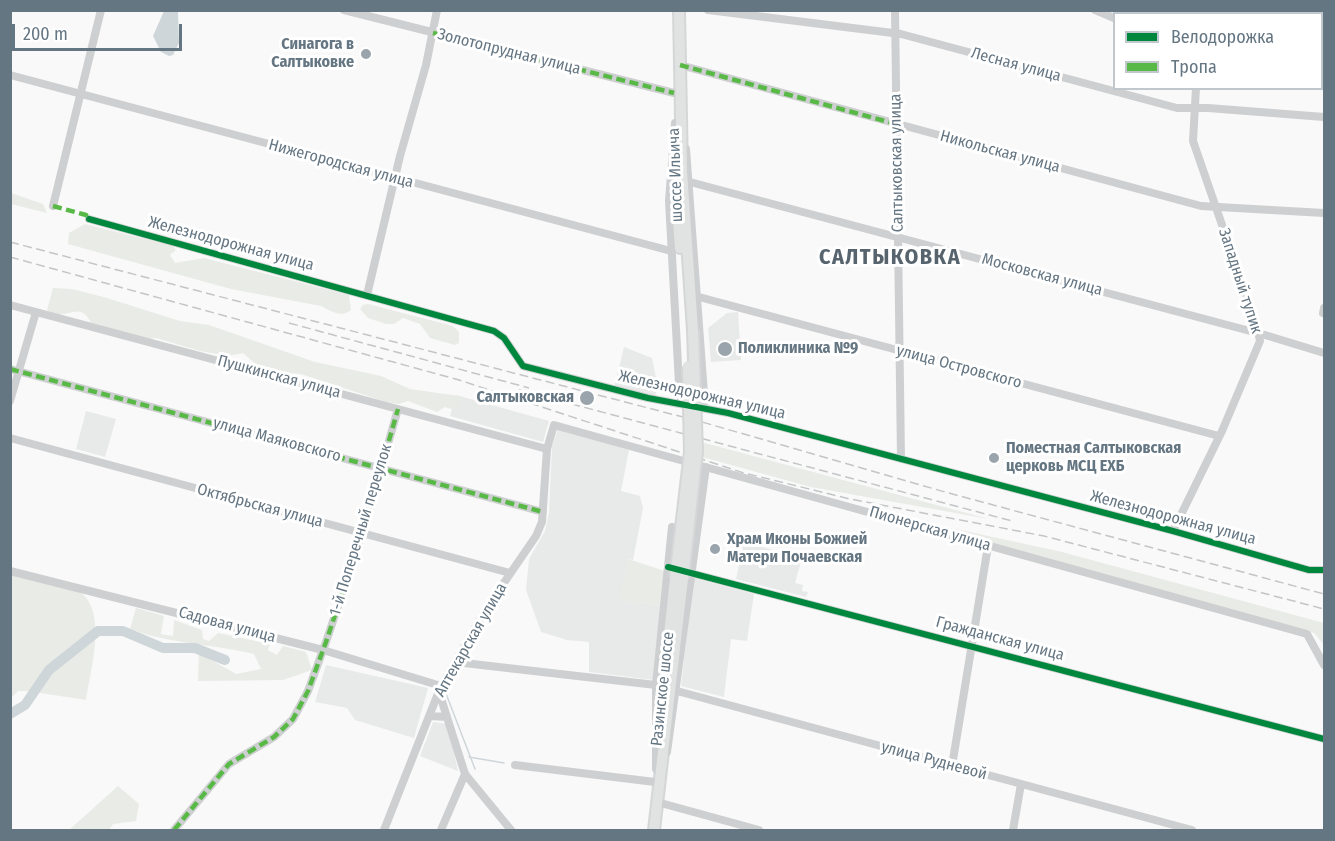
<!DOCTYPE html>
<html>
<head>
<meta charset="utf-8">
<style>
  body { margin:0 }
  #map { position:relative; width:1335px; height:841px; overflow:hidden; background:#f9f9f9; font-family:"Fira Sans Condensed",sans-serif }
  canvas { display:block }
  .frame { position:absolute; inset:0; border:12px solid #657683; pointer-events:none }
  .legend { position:absolute; left:1113px; top:12px; width:210px; height:78px; box-sizing:border-box; background:#fff; border:2px solid #c1c8cd; margin:0; padding:8px 10px; list-style:none; font-size:18px; color:#657683 }
  .legend li { display:flex; align-items:center; gap:12px; height:30px }
  .legend b { width:30px; border:2px solid #c1c8cd }
  .scale { position:absolute; left:12px; top:24px; width:170px; height:27px; box-sizing:border-box; border:3px solid #657683; border-top:0; padding-left:8px; font-size:18px; line-height:21px; white-space:nowrap; color:#657683; -webkit-text-stroke:4px #fff; paint-order:stroke }
</style>
</head>
<body>
<div id="map">
<canvas width="1335" height="841"></canvas>
<div class="frame"></div>
<ul class="legend">
<li><b style="height:8px;background:#00873e"></b>Велодорожка</li>
<li><b style="height:8px;background:#58b947"></b>Тропа</li>
</ul>
<div class="scale">200 m</div>
</div>
<script>
const c = document.querySelector('canvas').getContext('2d');
c.lineJoin = 'round';
function fillPath(path, color) {
  c.fillStyle = color;
  c.fill(path, 'evenodd');
}
function trace(path, color, width, dash) {
  c.strokeStyle = color;
  c.lineWidth = width;
  c.lineCap = dash ? 'butt' : 'round';
  c.setLineDash(dash || []);
  c.stroke(path);
}
function write(font, color, halo, rows, align = 'center') {
  c.font = font + ' "Fira Sans Condensed",sans-serif';
  c.lineWidth = 6;
  c.setLineDash([]);
  c.textBaseline = 'middle';
  c.strokeStyle = halo;
  c.fillStyle = color;
  for (const [text, x, y, turn = 0] of rows) {
    c.save();
    c.translate(x, y);
    c.rotate((+turn || 0) * Math.PI / 180);
    c.textAlign = isNaN(turn) ? turn : align;
    if (halo) c.strokeText(text, 0, 0);
    c.fillText(text, 0, 0);
    c.restore();
  }
}
const built = new Path2D(`
  M738,312L741,360L711,362L708,328L727,313Z
  M624,347L652,358L658,387L655,396L614,388Z
  M456,395L549,421L543,442L450,416Z
  M86,411L116,419L105,457L76,449Z
  M558,428L629,450L621,491L640,496L643,508L633,560L628,559L620,600L662,606L654,680L589,672V642L567,640L541,632L526,590L529,559L545,531L549,512L552,447Z
  M744,542L802,558L795,583L803,585L802,591L808,592L806,597L736,579Z
  M693,578L754,594L747,641L731,639L724,697L681,686Z
  M326,665L428,688L414,738L355,720L347,708L315,702Z
  M433,722L448,724L458,771L420,756Z`);
const green = new Path2D(`
  M11,193L43,204L47,213L11,204Z
  M85,224L173,246L176,250L170,255L175,263L204,258L349,295L351,310C342,318 330,311 321,306L231,289L68,244L69,233Z
  M53,288L72,289L107,298L180,321L209,325L315,362L381,376L410,389L459,396L460,401L454,410L445,407L437,412L408,401L399,404L386,402L301,374L286,373L258,366L243,353L228,356L200,351L156,338L149,339L91,323C79,298 64,324 47,310Z
  M368,304L453,326L459,332V343L455,345L430,338L420,324L403,318L394,324H386L368,318L360,309L363,305Z
  M701,442L989,519L811,487L702,457Z
  M896,516L1062,552L1324,623V645L1314,633L894,518Z
  M628,559L665,571L662,606L619,600Z
  M11,574C27,578 65,583 78,591C109,608 90,673 86,700L28,691H18L11,698Z
  M136,608L164,616L161,634L173,636L174,620L202,630L203,639L209,641L218,633L270,644L268,650L277,655L283,646L306,652L312,670L283,680L198,681L199,653L236,674L261,669L254,654C213,644 170,644 130,629Z
  M118,786L139,804L136,821L113,824L109,830H69Z`);
const water = new Path2D(`
  M164,11H178L179,43L173,55L169,56L161,52L153,36Z`);
const stream = new Path2D(`
  M448,685L445,691L475,769
  M469,757L504,763`);
const river = new Path2D(`
  M10,714L25,705L49,670L98,631H123L163,648H195L225,660`);
const minor = new Path2D(`
  M344,10L674,93
  M708,10L901,34L1177,108H1208L1324,117
  M895,10L901,459
  M1095,10L1114,18
  M1322,47L1324,48
  M680,65L1201,206L1324,213
  M10,75L671,251
  M675,123L669,201L680,402
  M686,149L705,407
  M690,182L1265,335L1324,353
  M53,206L101,10
  M89,219L494,331L504,338L523,366L648,398L728,413L1173,531L1309,570H1324
  M367,295L400,156L426,65L437,10
  M699,297L1219,436
  M10,305L547,449
  M1323,313L1324,308
  M10,369L543,512
  M10,401L36,312
  M10,438L510,573
  M1173,531L1222,431L1260,341L1257,326L1193,141L1196,88
  M668,567L1324,739
  M10,571L323,650L441,686
  M455,662L656,685
  M677,691L1192,830
  M439,692L465,774L511,830
  M429,716L447,717
  M667,752L706,467
  M515,765L655,782
  M952,766L988,546
  M662,770L658,772L656,769V685L672,527L697,533
  M657,802L759,830
  M174,830L229,764L274,737L293,719L308,691L326,642L363,531L398,409
  M384,830L441,686L488,606L536,536L542,522L547,449L554,425L1307,634L1324,665
  M441,830L465,774
  M1013,830L1021,784`);
const major = new Path2D(`
  M679,10L682,171L693,330
  M676,191L680,248
  M659,730L675,578
  M654,830L683,579`);
const rail = new Path2D(`
  M10,242L702,422L945,492L1324,594
  M10,257L459,380L744,473L850,499L1044,536L1324,609
  M289,323L529,388
  M519,390L1012,521`);
const majorBridge = new Path2D(`
  M675,578L690,452L688,366
  M683,579L697,452L693,330`);
const quiet = new Path2D(`
  M433,33L674,93
  M680,65L896,124
  M53,206L86,215L89,219
  M10,369L543,512
  M174,830L229,764L274,737L293,719L308,691L326,642L363,531L398,409`);
const cycleway = new Path2D(`
  M89,219L494,331L504,338L523,366L648,398L728,413L1173,531L1309,570H1324
  M668,567L1324,739`);
const markers = [
  [366,54,6,"#99a4ac"],
  [725,349,8,"#99a4ac"],
  [587,398,8,"#99a4ac"],
  [994,458,6,"#99a4ac"],
  [715,549,6,"#99a4ac"]
];
const poiNames = [
  ["Синагога в",354,45,"right"],
  ["Салтыковке",354,63,"right"],
  ["Поликлиника №9",738,349],
  ["Салтыковская",574,398,"right"],
  ["Поместная Салтыковская",1006,449],
  ["церковь МСЦ ЕХБ",1006,467],
  ["Храм Иконы Божией",727,540],
  ["Матери Почаевская",727,558]
];
const streetNames = [
  ["Золотопрудная улица",509,52,14],
  ["Лесная улица",1016,65,15],
  ["Никольская улица",1000,152,15],
  ["Салтыковская улица",897,163,-91],
  ["Нижегородская улица",341,164,15],
  ["шоссе Ильича",676,175,-92],
  ["Железнодорожная улица",231,244,15],
  ["Московская улица",1042,275,15],
  ["Западный тупик",1240,281,72],
  ["улица Островского",959,367,15],
  ["Пушкинская улица",279,377,15],
  ["Железнодорожная улица",702,395,13],
  ["улица Маяковского",277,440,15],
  ["Октябрьская улица",260,506,15],
  ["Железнодорожная улица",1173,518,15],
  ["Пионерская улица",930,529,16],
  ["1-й Поперечный переулок",361,530,-73],
  ["Садовая улица",227,625,15],
  ["Гражданская улица",1000,639,15],
  ["Аптекарская улица",471,640,-60],
  ["Разинское шоссе",663,689,-84],
  ["улица Рудневой",934,761,15]
];
const districtNames = [
  ["САЛТЫКОВКА",890,258]
];
fillPath(built, '#e8e9e9');
fillPath(green, '#e8ebe6');
fillPath(water, '#ced6d9');
trace(stream, '#ced6d9', 1.5);
trace(river, '#ced6d9', 10);
trace(major, '#d5d6d7', 14);
trace(minor, '#cecfd0', 8);
trace(major, '#e1e2e2', 10);
trace(rail, '#c3c5c6', 1.5, [9, 4.5]);
trace(majorBridge, '#d5d6d7', 14, []);
trace(majorBridge, '#e1e2e2', 10);
trace(quiet, '#58b947', 4.5, [9, 4.5]);
trace(cycleway, '#00873e', 6);
for (const [x, y, r, color] of markers) {
  const dot = new Path2D();
  dot.arc(x, y, r, 0, 2 * Math.PI);
  c.fillStyle = color;
  c.fill(dot);
  trace(dot, '#fff', 2);
}
write('bold 16px', '#657683', '#fff', poiNames, 'left');
write('16px', '#657683', '#fff', streetNames);
c.letterSpacing = '1.5px';
write('bold 22px', '#57646e', '#fff', districtNames);
c.letterSpacing = '0px';
</script>
</body>
</html>
